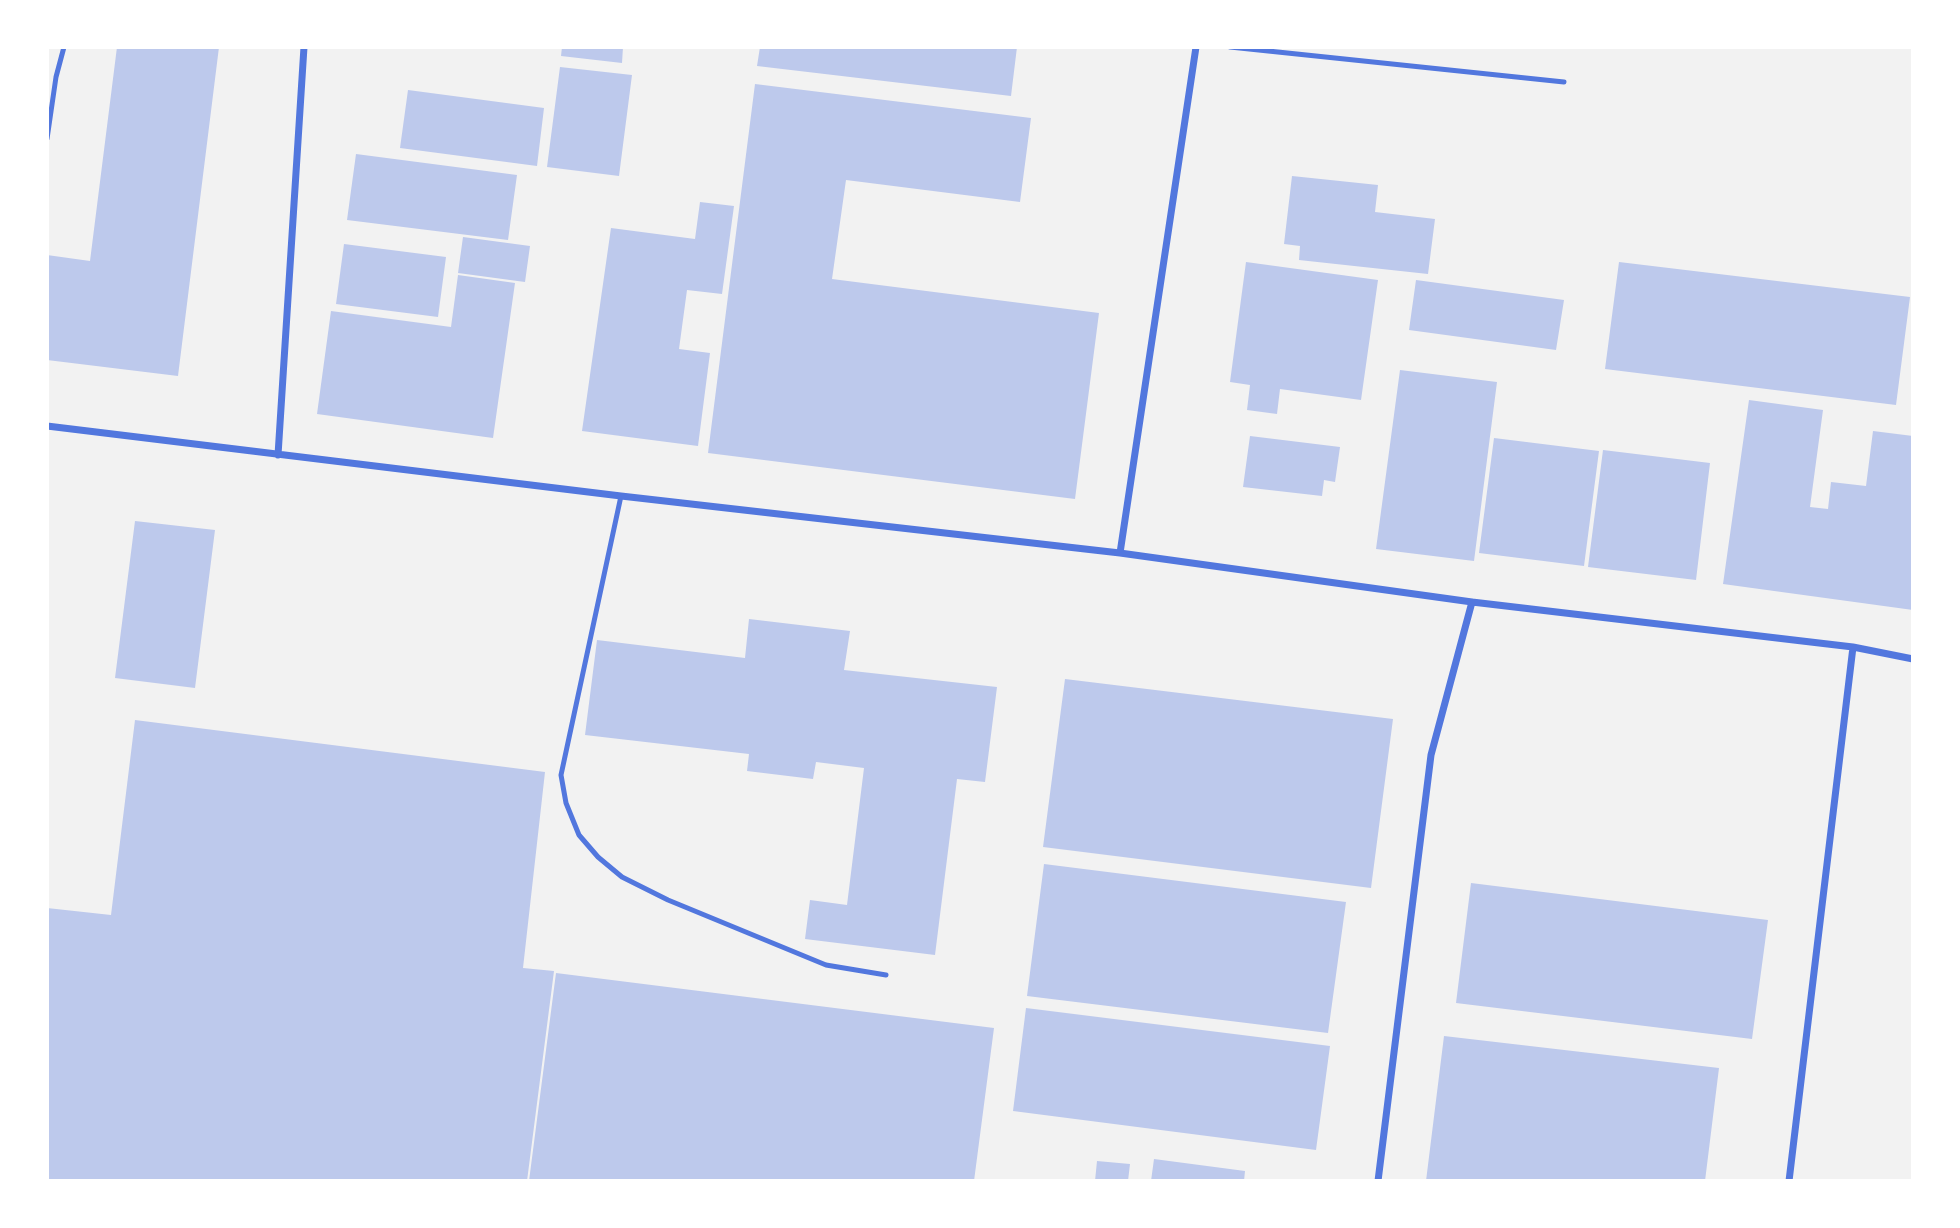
<!DOCTYPE html>
<html>
<head>
<meta charset="utf-8">
<style>
  body { margin:0 }
  #map { position:relative; width:1960px; height:1228px; overflow:hidden; background:#f2f2f2; font-family:"Varela Round",sans-serif }
  canvas { display:block }
  .frame { position:absolute; inset:0; border:49px solid #fff; pointer-events:none }
</style>
</head>
<body>
<div id="map">
<canvas width="1960" height="1228"></canvas>
<div class="frame"></div>
</div>
<script>
const c = document.querySelector('canvas').getContext('2d');
c.lineJoin = 'round';
function fillPath(path, color) {
  c.fillStyle = color;
  c.fill(path, 'evenodd');
}
function trace(path, color, width, dash) {
  c.strokeStyle = color;
  c.lineWidth = width;
  c.lineCap = dash ? 'butt' : 'round';
  c.setLineDash(dash || []);
  c.stroke(path);
}
const building = new Path2D(`
  M117,47H219L178,376L47,360V255L90,261Z
  M562,47H623L622,63L561,56Z
  M760,47H1017L1011,96L757,66Z
  M560,67L632,75L619,176L547,167Z
  M755,84L1031,118L1020,202L846,180L832,279L1099,313L1075,499L708,453Z
  M408,90L544,108L537,166L400,148Z
  M356,154L517,175L508,240L347,220Z
  M1292,176L1378,185L1375,212L1435,219L1428,274L1299,260L1300,246L1284,244Z
  M700,202L734,206L722,294L687,290L679,349L710,353L698,446L582,431L611,228L695,239Z
  M463,237L530,246L525,282L458,273Z
  M344,244L446,257L438,317L336,304Z
  M1246,262L1378,280L1361,400L1280,389L1277,414L1247,410L1250,385L1230,382Z
  M1619,262L1910,297L1896,405L1605,369Z
  M458,275L515,283L493,438L317,414L331,311L451,327Z
  M1416,280L1564,300L1556,350L1409,330Z
  M1400,370L1497,382L1474,561L1376,549Z
  M1749,400L1823,410L1810,507L1828,509L1831,482L1866,486L1873,431L1913,436V610L1723,584Z
  M1250,436L1340,447L1335,482L1324,480L1322,496L1243,487Z
  M1494,438L1599,451L1584,566L1479,553Z
  M1603,450L1710,463L1696,580L1588,567Z
  M135,521L215,530L195,688L115,678Z
  M749,619L850,631L844,670L997,687L985,782L957,779L935,955L805,939L810,900L847,905L864,768L816,762L813,779L747,771L749,754L585,735L597,640L745,658Z
  M1065,679L1393,719L1371,888L1043,847Z
  M135,720L545,772L523,968L554,971L527,1181H47V908L111,915Z
  M1044,864L1346,902L1328,1033L1027,996Z
  M1471,883L1768,920L1752,1039L1456,1003Z
  M556,973L994,1028L974,1181H529Z
  M1026,1008L1330,1046L1316,1150L1013,1111Z
  M1444,1036L1719,1068L1705,1181H1426Z
  M1154,1159L1245,1171L1244,1181H1151Z
  M1097,1161L1130,1164L1128,1181H1095Z`);
const service = new Path2D(`
  M1230,47L1564,82
  M47,139L56,77L64,47
  M621,496L561,775L566,803L579,835L598,857L622,877L668,900L826,965L886,975`);
const minor = new Path2D(`
  M47,426L621,496L1120,553L1472,602L1853,647L1913,659
  M278,455L304,47
  M1120,553L1196,47
  M1378,1181L1431,755L1472,602
  M1789,1181L1853,647`);
fillPath(building, '#bdc9ec');
trace(service, '#5277de', 5);
trace(minor, '#5277de', 7);
</script>
</body>
</html>
